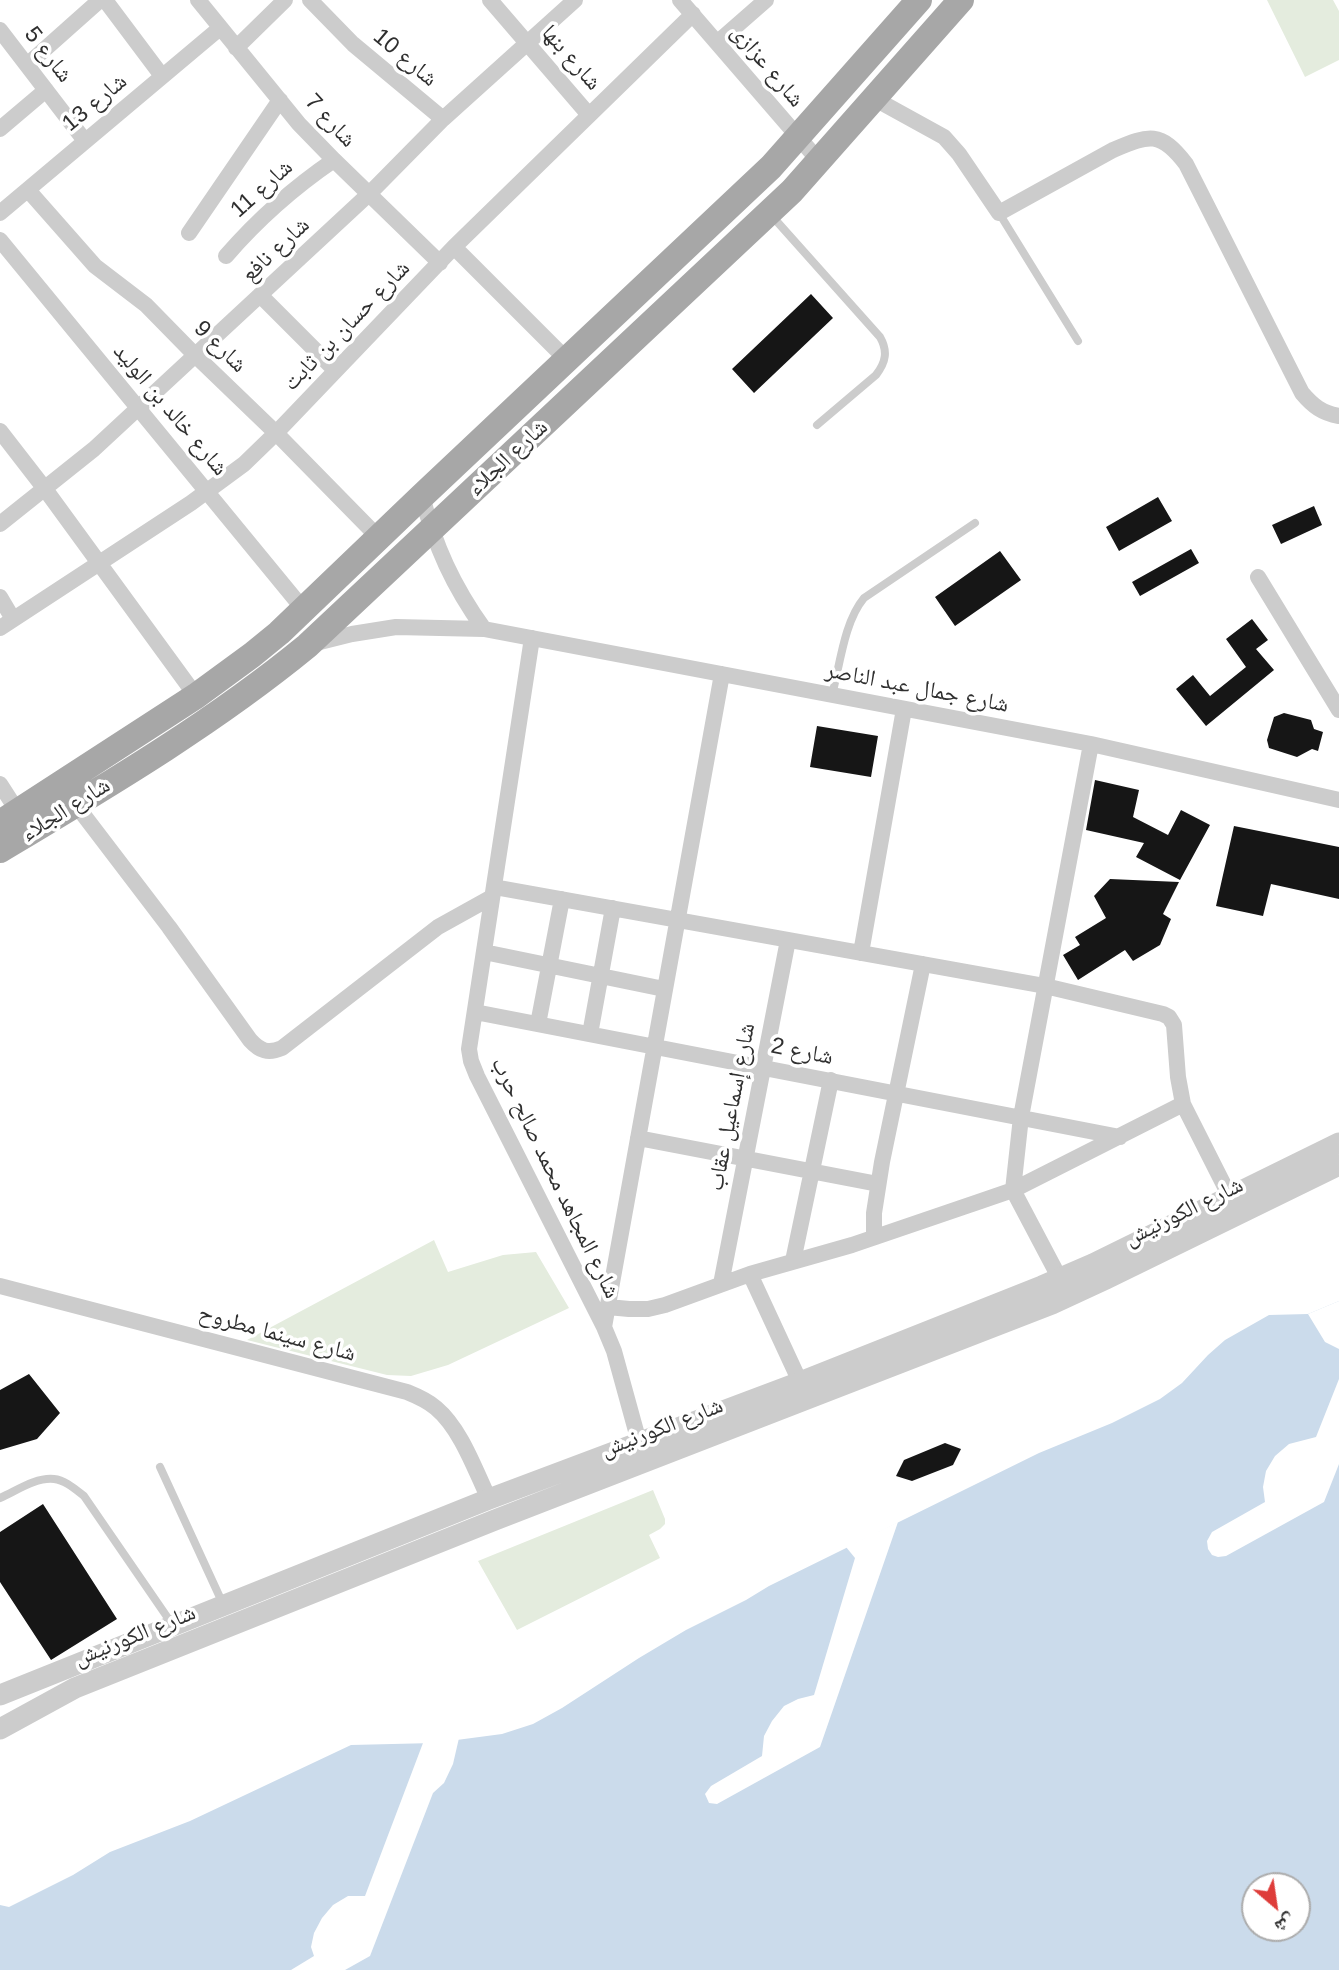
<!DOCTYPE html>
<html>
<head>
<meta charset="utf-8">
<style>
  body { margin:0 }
  #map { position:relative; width:1339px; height:1970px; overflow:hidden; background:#fff; font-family:Arial,"Noto Naskh Arabic",sans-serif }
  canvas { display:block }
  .north { position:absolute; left:1241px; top:1872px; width:70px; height:70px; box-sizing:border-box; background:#fff; border:2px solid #acacac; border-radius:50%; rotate:151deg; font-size:19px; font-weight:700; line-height:28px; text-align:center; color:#2f2f2f }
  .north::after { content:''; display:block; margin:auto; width:24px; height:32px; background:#de3d3a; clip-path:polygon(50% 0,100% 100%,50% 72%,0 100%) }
</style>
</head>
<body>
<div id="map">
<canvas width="1339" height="1970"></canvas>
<div class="north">ش</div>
</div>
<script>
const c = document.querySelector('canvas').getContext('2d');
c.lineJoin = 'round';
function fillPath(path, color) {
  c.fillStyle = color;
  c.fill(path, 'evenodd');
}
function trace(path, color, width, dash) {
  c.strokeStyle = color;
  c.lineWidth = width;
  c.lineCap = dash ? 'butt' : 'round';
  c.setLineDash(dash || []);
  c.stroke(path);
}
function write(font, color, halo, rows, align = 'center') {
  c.font = font + ' Arial,"Noto Naskh Arabic",sans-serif';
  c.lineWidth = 7;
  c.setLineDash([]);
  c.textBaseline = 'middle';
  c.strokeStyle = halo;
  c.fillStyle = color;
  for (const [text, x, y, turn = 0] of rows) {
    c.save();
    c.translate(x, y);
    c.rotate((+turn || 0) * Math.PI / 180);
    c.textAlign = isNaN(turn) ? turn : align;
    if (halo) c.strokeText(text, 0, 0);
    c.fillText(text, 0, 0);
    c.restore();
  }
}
const green = new Path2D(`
  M1267,0H1333L1339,11V60L1305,77Z
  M434,1240L448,1272L503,1255L536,1252L569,1308L448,1365L411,1376L387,1375L247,1340Z
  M653,1490L665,1519V1524L660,1529L649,1535L660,1558L517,1630L478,1561Z`);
const water = new Path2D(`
  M1339,1301V1970H0V1905L9,1907L73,1875L110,1852L190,1821L351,1745L434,1743L502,1734L533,1724L562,1708L639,1658L686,1630L746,1600L769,1586L1039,1453L1112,1423L1160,1399L1182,1383L1208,1355L1225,1340L1269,1315L1308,1314ZM1255,1886H1297V1928H1255Z`);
const pier = new Path2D(`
  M1339,1301V1349L1325,1342L1308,1314Z
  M1339,1379V1464L1324,1502L1226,1556L1218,1557L1212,1555L1208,1549L1207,1541L1212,1532L1265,1502L1263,1487L1266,1471L1275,1456L1289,1444L1316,1437Z
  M898,1522L820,1747L717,1804L709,1803L705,1794L711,1786L762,1756L764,1736L772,1721L784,1706L798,1699L814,1695L855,1558L846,1547Z
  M459,1738L453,1764L444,1783L433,1793L370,1956L345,1970H291L314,1956L311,1947L314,1933L322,1918L333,1905L348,1896H365L423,1743Z`);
const building = new Path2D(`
  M811,294L833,318L754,393L732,369Z
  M1158,497L1172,521L1119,551L1106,527Z
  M1314,506L1322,525L1281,544L1272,525Z
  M1191,549L1199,563L1140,596L1132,582Z
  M1000,551L1021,580L955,626L935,597Z
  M1252,619L1268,640L1256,649L1274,670L1206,726L1176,689L1193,675L1210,696L1246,667L1226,639Z
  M1284,713L1311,720L1314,729L1323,732L1318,751L1312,749L1297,757L1269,748L1267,740L1274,717Z
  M817,726L878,736L871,777L810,767Z
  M1095,780L1139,790L1133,817L1168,835L1181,810L1210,825L1180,880L1136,857L1144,843L1086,830Z
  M1234,826L1339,847V899L1271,884L1263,916L1216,906Z
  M1110,879L1179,882L1163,914L1171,919L1160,945L1133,961L1125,950L1078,980L1063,955L1080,945L1075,937L1106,918L1094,896Z
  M29,1374L60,1413L37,1439L0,1450V1390Z
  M945,1443L961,1449L953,1465L912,1481L896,1476L904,1460Z
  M43,1504L117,1619L51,1660L0,1582V1532Z`);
const service = new Path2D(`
  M999,213L1078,341
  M772,216L880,337C888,351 886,362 876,375L817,425
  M832,695C840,665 844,622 864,598L975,523
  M160,1467L223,1604
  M0,1498C16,1491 36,1477 54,1479C65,1480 75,1489 84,1496L172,1624`);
const minor = new Path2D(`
  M105,0L162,76
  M198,0L299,124L334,160L440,263
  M310,0L353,44L443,119
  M490,0L589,115
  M680,0L819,161
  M0,30L85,141
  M718,42L766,0
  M236,48L285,0
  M27,65L100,0
  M875,99L944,137L959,154L999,213L1113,150C1149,135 1160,130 1186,164L1302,393C1313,406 1322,413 1339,416
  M0,129L46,90
  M28,190L95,266L146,305L196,356L276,433L379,538
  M0,213L220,28
  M189,233L280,100
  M0,240L304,610
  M454,247L567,360
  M226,256C258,219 293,188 334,160
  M260,295L335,370
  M0,431L45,489L196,696
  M422,496C435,546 453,586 484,629
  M0,524L94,449L370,193L443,119L575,0
  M1258,577L1339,710
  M0,597L13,619
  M0,628L191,503L244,464L276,433L454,247L693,14
  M532,638L469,1049L471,1061L477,1076L604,1327L614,1351L639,1442
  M316,643L352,634L396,627L484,629L1091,744L1339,800
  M0,784L18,812
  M76,805L169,927L250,1040C260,1051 268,1054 282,1048L438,927L492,897
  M494,887L1045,986L1163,1014L1169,1017L1174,1025L1178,1077L1183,1104L1230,1197
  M484,952L664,989
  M861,953L904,709
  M475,1012L1120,1137
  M538,1024L562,899
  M590,1034L613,908
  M638,1138L878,1184
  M874,1237V1213L882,1162L923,964
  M793,1261L831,1080
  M750,1274L800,1382
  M1060,1279L1013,1190L1021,1117L1091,744
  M721,1284L788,940
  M0,1286L407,1392C417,1396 428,1401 436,1408C461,1429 475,1470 489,1499
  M608,1307L629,1309H648L665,1305L750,1274L852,1245L981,1201L1013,1190L1183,1104
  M604,1327L722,674`);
const tertiary = new Path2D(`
  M0,1695L489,1499L800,1382L1042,1286L1093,1264L1339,1143
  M0,1729L75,1688L495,1520L1052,1304L1106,1279L1339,1165`);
const primary = new Path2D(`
  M0,823L196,696L252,655L279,633L422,496L771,167L919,0
  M0,850C105,787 212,724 307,646L792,191L961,0`);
const streetNames = [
  ["شارع 5",48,55,52],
  ["شارع 10",405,58,40],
  ["شارع بنها",571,58,49],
  ["شارع عزازى",767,66,50],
  ["شارع 13",95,103,-40],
  ["شارع 7",330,121,47],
  ["شارع 11",262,189,-42],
  ["شارع نافع",276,250,-43],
  ["شارع حسان بن ثابت",347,326,-46],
  ["شارع 9",220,347,44],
  ["شارع خالد بن الوليد",170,410,50],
  ["شارع الجلاء",508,458,-43],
  ["شارع جمال عبد الناصر",917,688,11],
  ["شارع الجلاء",66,810,-32],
  ["شارع 2",802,1052,11],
  ["شارع إسماعيل عقاب",732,1107,-79],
  ["شارع المجاهد محمد صالح حرب",555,1178,64],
  ["شارع الكورنيش",1184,1212,-26],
  ["شارع سينما مطروح",277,1334,15],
  ["شارع الكورنيش",662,1428,-21],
  ["شارع الكورنيش",135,1636,-22]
];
fillPath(green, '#e4ecde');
fillPath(water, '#cbdbeb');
fillPath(pier, '#fff');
fillPath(building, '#161616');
trace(service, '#ccc', 8);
trace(minor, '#ccc', 16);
trace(tertiary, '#ccc', 21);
trace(primary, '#a7a7a7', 26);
write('23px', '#2f2f2f', '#fff', streetNames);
</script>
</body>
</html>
